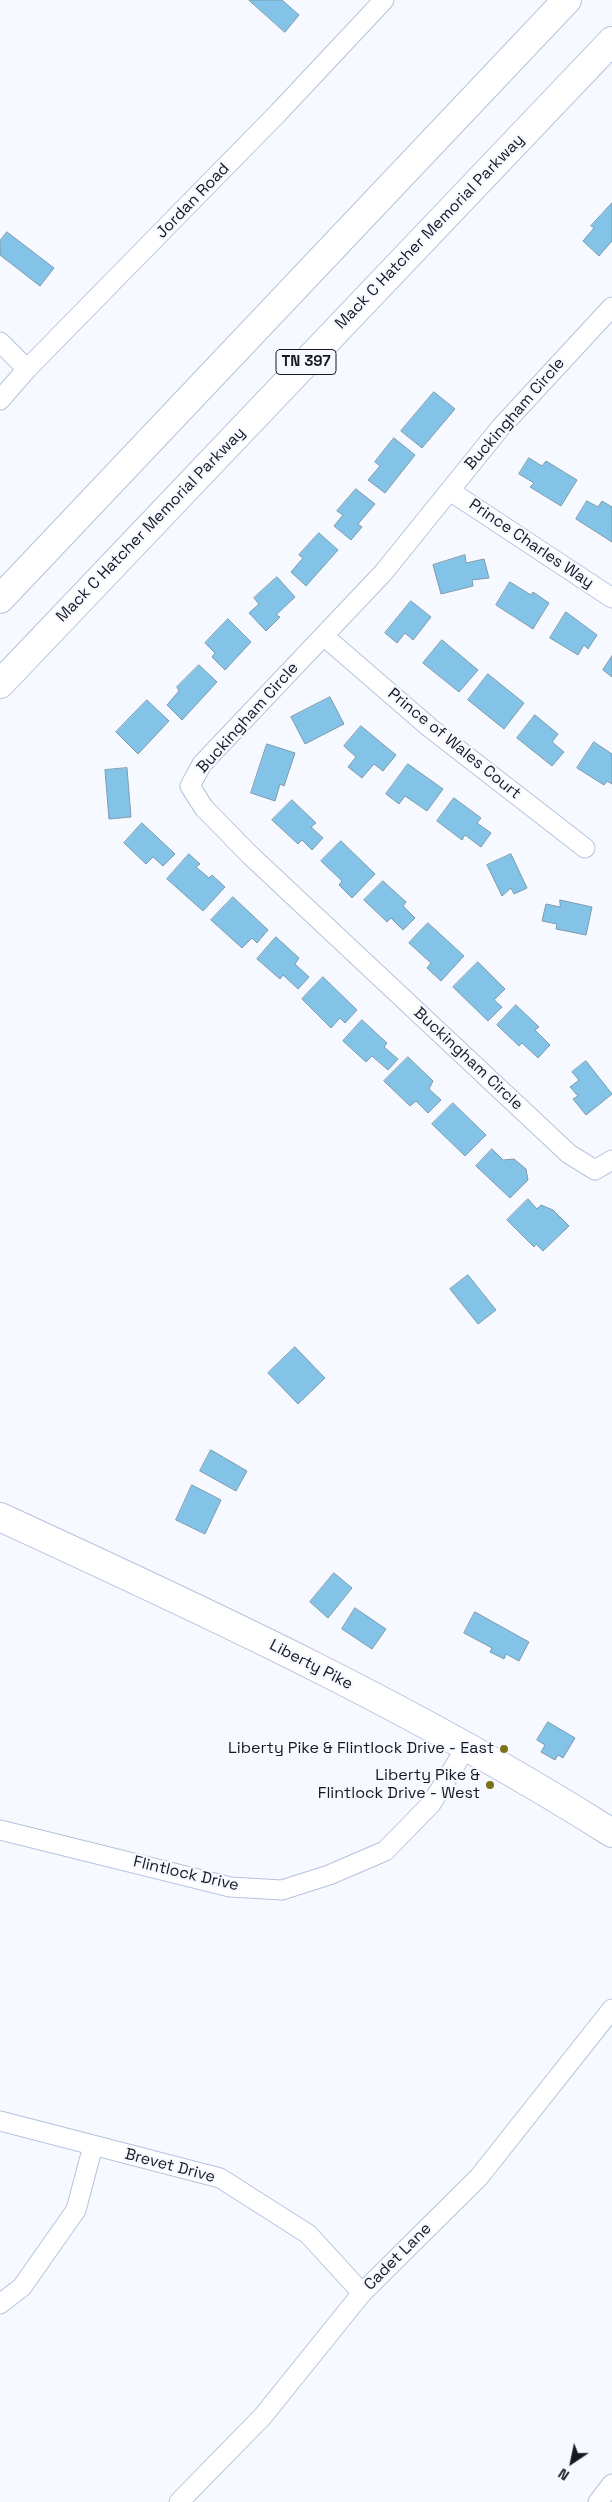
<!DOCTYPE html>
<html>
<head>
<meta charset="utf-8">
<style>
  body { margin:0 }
  #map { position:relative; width:612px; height:2502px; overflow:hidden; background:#f6f9ff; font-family:"Space Grotesk",sans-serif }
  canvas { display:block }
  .north { position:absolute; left:547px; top:2437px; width:50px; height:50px; -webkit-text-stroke:4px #f6f9ff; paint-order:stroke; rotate:214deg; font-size:14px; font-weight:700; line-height:20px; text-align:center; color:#151923 }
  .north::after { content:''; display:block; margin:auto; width:18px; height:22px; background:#151923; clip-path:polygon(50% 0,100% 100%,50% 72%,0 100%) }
</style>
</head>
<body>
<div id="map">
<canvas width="612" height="2502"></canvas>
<div class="north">N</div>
</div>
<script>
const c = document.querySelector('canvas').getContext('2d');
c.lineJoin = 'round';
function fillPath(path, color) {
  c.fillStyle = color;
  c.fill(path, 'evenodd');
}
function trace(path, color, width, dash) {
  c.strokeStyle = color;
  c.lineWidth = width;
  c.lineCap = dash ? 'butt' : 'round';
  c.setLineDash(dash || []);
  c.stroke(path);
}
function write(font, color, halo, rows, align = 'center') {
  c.font = font + ' "Space Grotesk",sans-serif';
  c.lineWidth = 4.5;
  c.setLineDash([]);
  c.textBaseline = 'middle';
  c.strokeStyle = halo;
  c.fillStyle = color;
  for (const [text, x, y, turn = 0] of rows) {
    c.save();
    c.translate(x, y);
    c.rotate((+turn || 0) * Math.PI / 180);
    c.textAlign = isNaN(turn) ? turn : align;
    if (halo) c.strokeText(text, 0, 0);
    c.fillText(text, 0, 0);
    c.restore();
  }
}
const building = new Path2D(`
  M249,0H282L299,15L285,32Z
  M612,203V241L599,256L583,241L594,228L591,226Z
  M7,232L54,268L40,286L0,255V241Z
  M434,392L455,409L422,448L401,431Z
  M394,438L415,455L385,493L368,480L380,466L375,462Z
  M529,458L542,466L546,461L577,480L561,506L530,487L534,483L519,474Z
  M356,489L375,504L358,524L362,527L351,540L334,526L343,515L337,511Z
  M587,501L598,507L602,501L612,507V542L576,519Z
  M319,533L338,550L306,586L291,572L303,558L299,555Z
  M465,555L466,563L484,559L489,578L472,580L473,586L441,594L433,565Z
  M277,577L295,597L276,615L280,617L266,631L249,613L259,604L254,598Z
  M510,582L531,595L533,592L549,603L533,629L496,605Z
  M411,601L431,617L413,640L405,633L397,643L385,633Z
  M566,612L597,635L588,649L584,645L578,655L550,638Z
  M228,619L251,642L225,670L212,657L215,653L205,643Z
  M442,640L478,670L459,692L423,663Z
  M612,656V677L603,670Z
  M199,665L217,682L182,720L167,705L179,691L177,687Z
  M488,674L524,703L504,729L468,700Z
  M330,697L344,724L305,744L291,717Z
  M147,700L169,721L138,754L116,732Z
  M535,715L558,734L552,742L564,752L552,766L517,738Z
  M361,726L396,755L383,771L374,764L362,778L348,767L356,757L344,746Z
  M594,742L612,754V784L607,781L604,785L577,768Z
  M267,744L295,753L284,786L280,784L275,801L251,793Z
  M408,764L443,789L427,811L405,796L399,804L386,794Z
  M127,768L131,817L109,819L105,770Z
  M454,798L481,818L477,823L491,833L481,847L465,835L462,840L437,821Z
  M292,800L316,823L311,827L323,838L312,850L302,840L298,844L272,820Z
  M142,823L175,854L163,866L153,857L146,864L124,843Z
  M341,841L375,874L352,898L339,885L342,881L321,861Z
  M189,854L200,864L196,867L209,878L212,875L225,887L203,911L167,879Z
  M511,854L527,888L514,894L511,888L502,896L487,865Z
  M383,881L406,902L403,906L415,918L403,930L391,918L387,922L364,900Z
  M233,897L268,930L257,943L252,938L242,948L211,920Z
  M560,900L592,907L586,935L556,929L557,924L542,921L546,904L560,907Z
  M428,923L464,956L441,981L427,968L431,963L409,943Z
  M276,937L299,958L295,964L309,977L298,989L283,975L280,979L257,959Z
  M478,962L505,989L494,1000L502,1007L488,1021L453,987Z
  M323,977L357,1010L345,1023L340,1018L331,1028L302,999Z
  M516,1005L539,1027L535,1030L550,1045L538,1058L522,1043L519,1046L497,1025Z
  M362,1020L387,1043L384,1047L398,1059L388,1070L372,1056L366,1062L343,1041Z
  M408,1057L433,1081L429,1089L441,1100L428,1113L416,1101L410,1106L384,1081Z
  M586,1061L612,1094L586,1115L573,1099L578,1096L570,1087L579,1080L572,1072Z
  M453,1103L486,1135L465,1156L432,1124Z
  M492,1149L503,1160L514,1159L526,1169L528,1180L510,1198L476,1166Z
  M528,1199L537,1209L541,1205L553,1210L569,1226L543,1251L536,1244L534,1247L507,1220Z
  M468,1275L496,1310L478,1324L450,1289Z
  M295,1347L325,1378L298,1404L268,1373Z
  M211,1450L247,1471L236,1491L200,1471Z
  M192,1485L221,1500L205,1534L176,1520Z
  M334,1573L352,1588L328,1618L310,1602Z
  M355,1608L386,1629L372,1649L342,1629Z
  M475,1612L529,1642L519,1661L506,1654L504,1659L490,1652L492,1648L464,1633Z
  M548,1722L575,1738L563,1758L558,1755L555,1760L541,1752L545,1745L537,1740Z`);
const street = new Path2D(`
  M612,307L501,427L383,573L202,764L190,786L204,808L250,855L569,1154L595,1170L612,1160
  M0,342L27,369
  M0,400L27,369L279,112L384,0
  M450,491L612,598
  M325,637L429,727L585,848
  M0,1830L230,1887L282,1890L329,1875L385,1851L431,1804L467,1746
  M0,2121L220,2178L308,2234L362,2293
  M0,2304L22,2287L76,2210L93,2146
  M179,2502L263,2416L362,2293L479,2177L612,2009
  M598,2502L612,2484`);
const secondary = new Path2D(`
  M0,1517C209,1613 418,1710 612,1833`);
const highway = new Path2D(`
  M0,599L567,0
  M0,684L612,41`);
const markers = [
  [504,1749,5,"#7b7417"],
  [490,1785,5,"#7b7417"]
];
const shields = [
  [306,362,60]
];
const shieldNames = [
  ["TN 397",306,362]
];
const streetNames = [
  ["Jordan Road",193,201,-46],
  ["Mack C Hatcher Memorial Parkway",430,232,-46],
  ["Buckingham Circle",515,414,-49],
  ["Mack C Hatcher Memorial Parkway",151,525,-46],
  ["Prince Charles Way",531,544,34],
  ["Buckingham Circle",248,718,-48],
  ["Prince of Wales Court",454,744,39],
  ["Buckingham Circle",468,1059,43],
  ["Liberty Pike",311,1665,27],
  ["Flintlock Drive",186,1874,13],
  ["Brevet Drive",170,2166,15],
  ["Cadet Lane",398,2257,-45]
];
const poiNames = [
  ["Liberty Pike & Flintlock Drive - East",494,1749],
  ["Liberty Pike &",480,1776],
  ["Flintlock Drive - West",480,1794]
];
fillPath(building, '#83c3e7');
trace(building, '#7e9bad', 1);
trace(street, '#b6c2de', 21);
trace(secondary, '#b6c2de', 30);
trace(highway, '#b6c2de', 30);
trace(street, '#fff', 19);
trace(secondary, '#fff', 28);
trace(highway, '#fff', 28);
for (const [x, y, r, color] of markers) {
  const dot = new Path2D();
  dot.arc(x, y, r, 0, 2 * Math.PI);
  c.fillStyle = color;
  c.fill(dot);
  trace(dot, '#f6f9ff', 2);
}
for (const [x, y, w] of shields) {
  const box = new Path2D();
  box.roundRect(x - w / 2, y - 12.5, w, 25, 4);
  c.fillStyle = '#f6f9ff';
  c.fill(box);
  trace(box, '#151923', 1);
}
write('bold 15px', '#151923', null, shieldNames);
write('16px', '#151923', '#f6f9ff', streetNames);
write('16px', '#151923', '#f6f9ff', poiNames, 'right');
</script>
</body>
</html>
